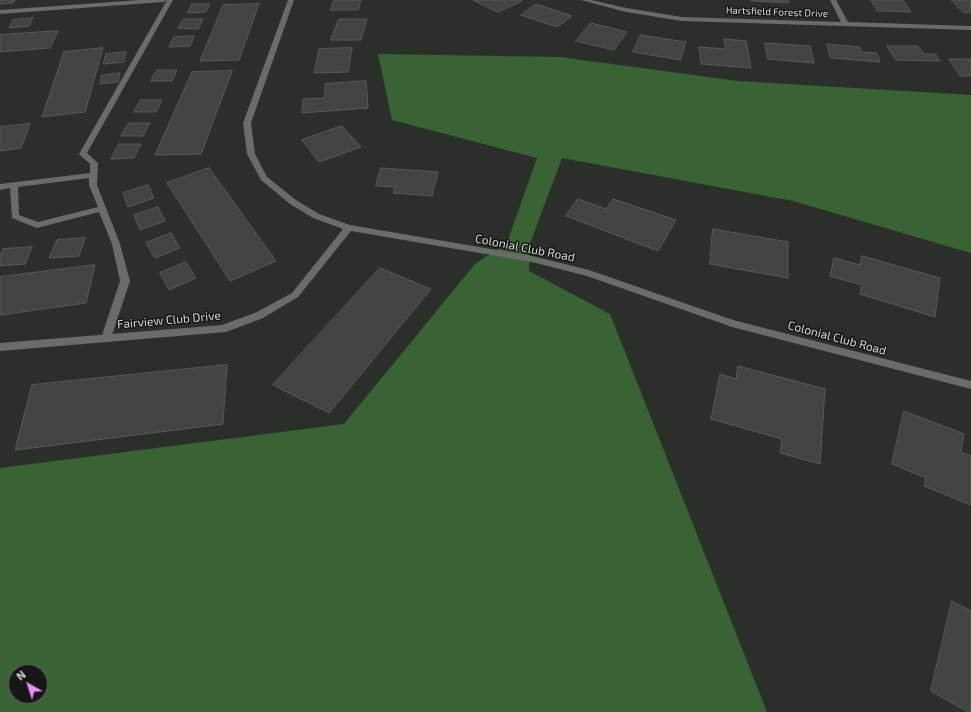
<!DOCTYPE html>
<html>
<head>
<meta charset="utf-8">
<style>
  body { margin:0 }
  #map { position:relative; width:971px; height:712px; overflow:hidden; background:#2b2f2a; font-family:"Exo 2",sans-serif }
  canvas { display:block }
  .north { position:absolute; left:8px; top:664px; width:40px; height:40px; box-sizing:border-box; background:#151714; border:1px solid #626561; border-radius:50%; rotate:321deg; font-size:11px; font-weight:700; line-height:16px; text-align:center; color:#d6d9d5 }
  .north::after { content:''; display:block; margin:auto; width:14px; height:18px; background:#eb8dfc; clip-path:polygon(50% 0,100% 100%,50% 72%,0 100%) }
</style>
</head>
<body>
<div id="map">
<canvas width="971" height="712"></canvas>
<div class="north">N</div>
</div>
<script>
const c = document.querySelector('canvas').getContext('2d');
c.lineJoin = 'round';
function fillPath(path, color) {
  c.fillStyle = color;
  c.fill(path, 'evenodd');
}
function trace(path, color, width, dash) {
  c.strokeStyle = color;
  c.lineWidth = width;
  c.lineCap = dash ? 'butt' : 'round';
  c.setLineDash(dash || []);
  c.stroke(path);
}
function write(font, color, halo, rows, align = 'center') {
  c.font = font + ' "Exo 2",sans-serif';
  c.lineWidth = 3;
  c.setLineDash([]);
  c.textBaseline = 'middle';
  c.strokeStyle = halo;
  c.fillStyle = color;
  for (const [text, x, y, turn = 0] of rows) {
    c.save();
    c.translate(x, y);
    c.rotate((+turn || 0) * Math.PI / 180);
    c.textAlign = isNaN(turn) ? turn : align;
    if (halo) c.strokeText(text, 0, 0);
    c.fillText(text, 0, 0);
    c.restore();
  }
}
const green = new Path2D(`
  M378,54L560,57L738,81L971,95V253L793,201L562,158L529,246V271L610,314L767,712H0V468L344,424L475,264L507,243L537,158L392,120ZM16,672H40V696H16Z`);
const building = new Path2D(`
  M0,0H15L13,3L0,4Z
  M334,0H361L358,10H331Z
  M473,0H521L522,1L498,12Z
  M751,0H788L789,3L751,1Z
  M871,0H903L911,12L878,11Z
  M952,0H971V12L964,13Z
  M192,4H210L206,12L188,13Z
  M259,4L239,60L200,61L223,5Z
  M536,4L572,16L557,27L521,15Z
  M33,18L29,26L9,28L13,20Z
  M184,19H203L198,29L178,28Z
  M339,19H367L361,40H331Z
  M591,23L627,32L614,50L576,41Z
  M58,31L50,48L0,52V35Z
  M641,35L686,42L680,60L633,52Z
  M194,36L190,46L169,47L174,37Z
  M724,39L746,41L751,68L701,64L699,47L726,49Z
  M765,43L810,46L814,63L768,59Z
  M827,44L860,47L861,52L877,53L880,62L831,58Z
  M887,46H918L924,54H935L940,61L896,60Z
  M103,48L85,112L42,117L64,52Z
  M352,48L348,72L314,73L319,49Z
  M126,52L124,62L103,64L106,54Z
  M949,59H971V76H961Z
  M157,70H177L172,81H151Z
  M232,71L201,154L155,155L192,72Z
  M120,73L118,82L100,84L101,76Z
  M366,81L368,108L302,113L303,99L325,98V84Z
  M141,100H162L156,112H134Z
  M129,123H150L143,136H121Z
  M30,124L21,148L0,151V127Z
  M342,126L361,147L319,162L302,140Z
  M119,144H141L134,158L111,159Z
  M209,168L276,261L230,281L167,183Z
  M381,168L438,172L432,196L393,193L395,187L376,186Z
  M148,185L154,198L128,207L123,193Z
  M578,199L606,209L613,199L676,220L658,251L566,216Z
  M158,207L165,221L140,230L134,215Z
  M713,229L788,242V278L710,264Z
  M171,233L180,248L155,258L146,243Z
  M85,238L79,256L49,258L57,240Z
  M32,247L25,264L0,266V255L3,249Z
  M862,256L940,278L935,317L860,294L862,285L830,276L834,258L860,265Z
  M186,262L196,278L169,290L160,273Z
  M95,265L86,303L0,315V277Z
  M380,268L431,289L329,413L273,385Z
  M227,365L223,424L15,450L32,385Z
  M738,366L825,389L820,464L780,453L782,439L711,419L720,374L736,379Z
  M904,411L964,434L961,452L971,456V505L924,486L926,478L892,464Z
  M952,601L971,611V712H968L931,691Z`);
const lane = new Path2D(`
  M140,0H167L164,2L0,14V10Z
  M167,0H173L87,153L98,163L97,185L120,244L130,281L111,338L109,341H103L101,338L120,281L112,244L99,212L37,228L34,227L12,218L10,188L0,190V184L90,173V164L79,154ZM89,178V185L98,207L38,222L19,215L18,187Z`);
const street = new Path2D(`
  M288,0H294L251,123L255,154L267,177L296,200L319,214L350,225L532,256L589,270L733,320L971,381V389L732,327L587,276L532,262L351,231L298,297L263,318L226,332L0,351V343L222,325L257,312L292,293L343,229L313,218L290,204L261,180L247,154L243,123Z
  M581,0H591L626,8L682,17L841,22L830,0H836L848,22L971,26V30L682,21L626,12Z`);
const farStreetnames = [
  ["Hartsfield Forest Drive",777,12,2]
];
const streetNames = [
  ["Colonial Club Road",525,248,11],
  ["Fairview Club Drive",169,320,-5],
  ["Colonial Club Road",837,338,15]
];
fillPath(green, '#396334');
fillPath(building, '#414540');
trace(building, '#565b55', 1);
fillPath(lane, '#686d67');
fillPath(street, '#686d67');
write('10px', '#d6d9d5', '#151714', farStreetnames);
write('12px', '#d6d9d5', '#151714', streetNames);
</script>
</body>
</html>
